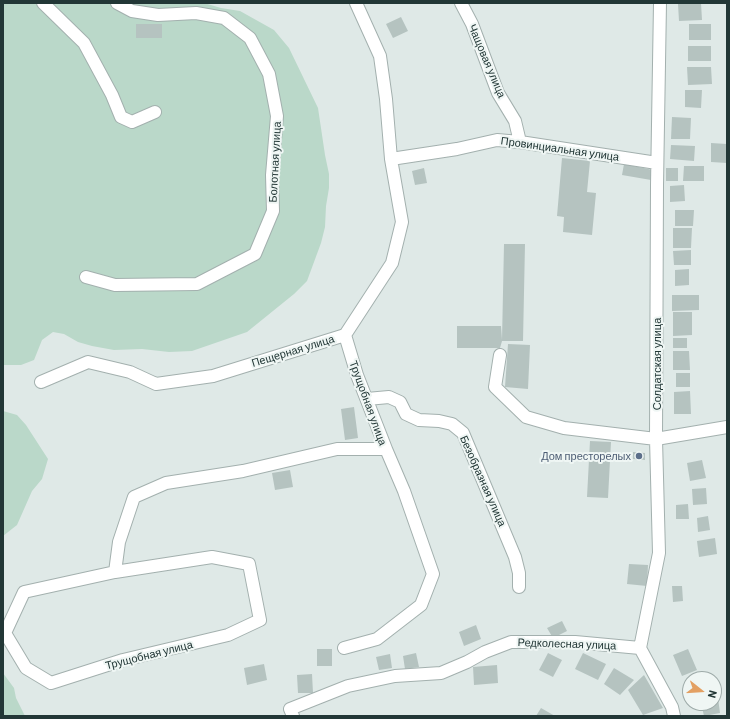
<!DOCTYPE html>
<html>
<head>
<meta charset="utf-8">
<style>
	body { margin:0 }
	#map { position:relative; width:730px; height:719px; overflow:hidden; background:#dfe9e7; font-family:Barlow,sans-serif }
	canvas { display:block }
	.frame { position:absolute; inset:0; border:4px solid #223736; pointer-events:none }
	.north { position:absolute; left:682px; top:671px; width:40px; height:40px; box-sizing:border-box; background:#eff6f4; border:1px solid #9daaa8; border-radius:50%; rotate:107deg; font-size:11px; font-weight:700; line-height:16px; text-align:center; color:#223736 }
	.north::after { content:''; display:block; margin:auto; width:14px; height:18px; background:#e3a063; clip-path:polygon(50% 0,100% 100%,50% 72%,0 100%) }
</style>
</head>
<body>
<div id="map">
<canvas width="730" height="719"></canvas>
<div class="frame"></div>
<div class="north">N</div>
</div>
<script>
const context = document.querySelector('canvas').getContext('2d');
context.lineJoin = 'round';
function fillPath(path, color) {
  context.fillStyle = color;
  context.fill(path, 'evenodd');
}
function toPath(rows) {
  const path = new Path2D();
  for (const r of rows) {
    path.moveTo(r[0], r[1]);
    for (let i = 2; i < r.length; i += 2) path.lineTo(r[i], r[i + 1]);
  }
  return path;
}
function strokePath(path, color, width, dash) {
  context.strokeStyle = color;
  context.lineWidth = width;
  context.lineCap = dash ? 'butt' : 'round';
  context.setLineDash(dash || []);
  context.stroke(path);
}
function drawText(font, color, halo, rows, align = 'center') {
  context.font = font + ' Barlow,sans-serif';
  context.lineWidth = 4;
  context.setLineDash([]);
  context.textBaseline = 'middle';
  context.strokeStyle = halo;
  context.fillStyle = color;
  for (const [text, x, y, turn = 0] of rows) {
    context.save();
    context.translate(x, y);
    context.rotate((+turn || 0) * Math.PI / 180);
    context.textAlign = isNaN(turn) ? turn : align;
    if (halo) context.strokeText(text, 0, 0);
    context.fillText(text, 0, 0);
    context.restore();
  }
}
fillPath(toPath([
	[3,3,204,3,221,8,240,11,274,30,289,48,318,108,325,155,329,174,329,188,326,206,325,227,321,243,307,281,294,294,247,332,192,351,169,352,142,349,114,350,92,346,78,342,64,334,53,332,42,340,34,360,21,365,3,365],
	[3,411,17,415,26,425,48,459,42,479,32,491,17,525,3,536],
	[3,673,14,688,16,698,25,716,3,716]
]), '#bad8c9');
fillPath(toPath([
	[701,3,702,20,679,21,678,4],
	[401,17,408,31,393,38,386,24],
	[136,24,162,24,162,38,136,38],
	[689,24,711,24,711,40,689,40],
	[688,46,711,46,711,61,688,61],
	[687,67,711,67,712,84,688,85],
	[685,90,702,90,701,108,685,107],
	[672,117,691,118,690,139,671,139],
	[711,143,727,144,727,163,711,162],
	[671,145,695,146,694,161,670,159],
	[562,158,590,161,587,192,596,193,592,235,563,232,564,217,557,216],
	[624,164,653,170,651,180,622,175],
	[684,166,704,166,704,181,683,181],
	[424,168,427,183,415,185,412,171],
	[666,168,678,168,678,181,666,181],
	[684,185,685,201,670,202,670,186],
	[675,210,694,210,693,226,675,226],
	[673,228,692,228,691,248,673,248],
	[504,244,525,244,523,341,502,341,500,348,457,348,457,326,501,326,502,340],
	[691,250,691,265,674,265,673,251],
	[689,269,689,285,675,286,675,270],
	[672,295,699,295,699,310,672,311],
	[673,312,692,312,692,335,673,336],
	[673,338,687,338,687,348,673,348],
	[508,344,530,345,528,389,505,387],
	[673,351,689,351,690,370,673,370],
	[676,373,690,373,690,387,676,387],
	[690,391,691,414,674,414,674,392],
	[354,407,358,438,345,440,341,409],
	[590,441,611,442,608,498,587,497],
	[633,452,645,453,645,460,633,459],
	[702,460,706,478,690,481,687,463],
	[290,470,293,487,275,490,272,473],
	[706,488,707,504,693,505,692,489],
	[688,504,689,519,676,519,676,505],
	[708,516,710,530,698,532,697,518],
	[715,538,717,554,699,557,697,541],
	[629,564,648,565,647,586,627,584],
	[672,586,682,586,683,601,673,602],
	[562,621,567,631,553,638,547,628],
	[476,625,481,639,464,646,459,632],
	[317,649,332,649,332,666,317,666],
	[688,649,697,670,682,676,673,655],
	[416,653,419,667,405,669,403,656],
	[548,653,562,660,553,677,539,670],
	[583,653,606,664,598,680,575,669],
	[390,654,392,668,379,670,376,657],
	[264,664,267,680,247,685,244,668],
	[497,665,498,683,474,685,473,667],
	[614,668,634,680,620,695,604,684],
	[312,674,313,693,298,693,297,675],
	[644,675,663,708,643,715,628,690],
	[718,698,720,713,704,716,701,703,714,703,714,699],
	[541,708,555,716,536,716]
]), '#b5c3c0');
const minor = toPath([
	[43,3,84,43,112,95,121,117,132,122,155,112],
	[461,3,472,24,498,93,515,121,520,142],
	[660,3,657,185,656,439,659,553,640,648,672,707,674,716],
	[391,159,457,149,497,140,520,142,657,163],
	[86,277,115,285,197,284,255,254,273,211,272,175,277,116,269,74,250,38,224,18,196,13,158,15,132,11,117,3],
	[500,355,495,387,526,417,564,428,656,439,727,427],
	[41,382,88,362,130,372,156,384,213,376,345,335,392,263,402,222,391,159,386,99,380,56,356,3],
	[367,399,389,397,400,402,406,414,419,420,439,421,452,424,463,433,515,557,519,573,519,587],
	[115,572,212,557,249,564,260,620,228,635,123,660,51,683,26,668,5,633,24,592,115,572,119,542,134,497,166,483,243,471,337,449,386,449,357,375,345,335],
	[344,648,377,639,421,605,433,574,404,491,386,449],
	[293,716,290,709,348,686,395,676,441,673,467,662,485,652,511,642,575,642,640,648]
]);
strokePath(minor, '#a3b0ae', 14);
strokePath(minor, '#fff', 12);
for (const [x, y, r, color] of [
	[639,456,4,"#5c6f8a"]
]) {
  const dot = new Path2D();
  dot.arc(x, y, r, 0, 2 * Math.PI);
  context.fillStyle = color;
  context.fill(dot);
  strokePath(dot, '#eff6f4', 1.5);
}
drawText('11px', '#223736', '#eff6f4', [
	["Чащовая улица",487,61,67],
	["Провинциальная улица",560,149,8],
	["Болотная улица",275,162,-87],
	["Пещерная улица",293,351,-17],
	["Солдатская улица",657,364,-90],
	["Трущобная улица",368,403,70],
	["Безобразная улица",483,481,66],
	["Редколесная улица",567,644,2],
	["Трущобная улица",149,655,-14]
]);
drawText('11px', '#4e5e75', '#eff6f4', [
	["Дом престорелых",631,456]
], 'right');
</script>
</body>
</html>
